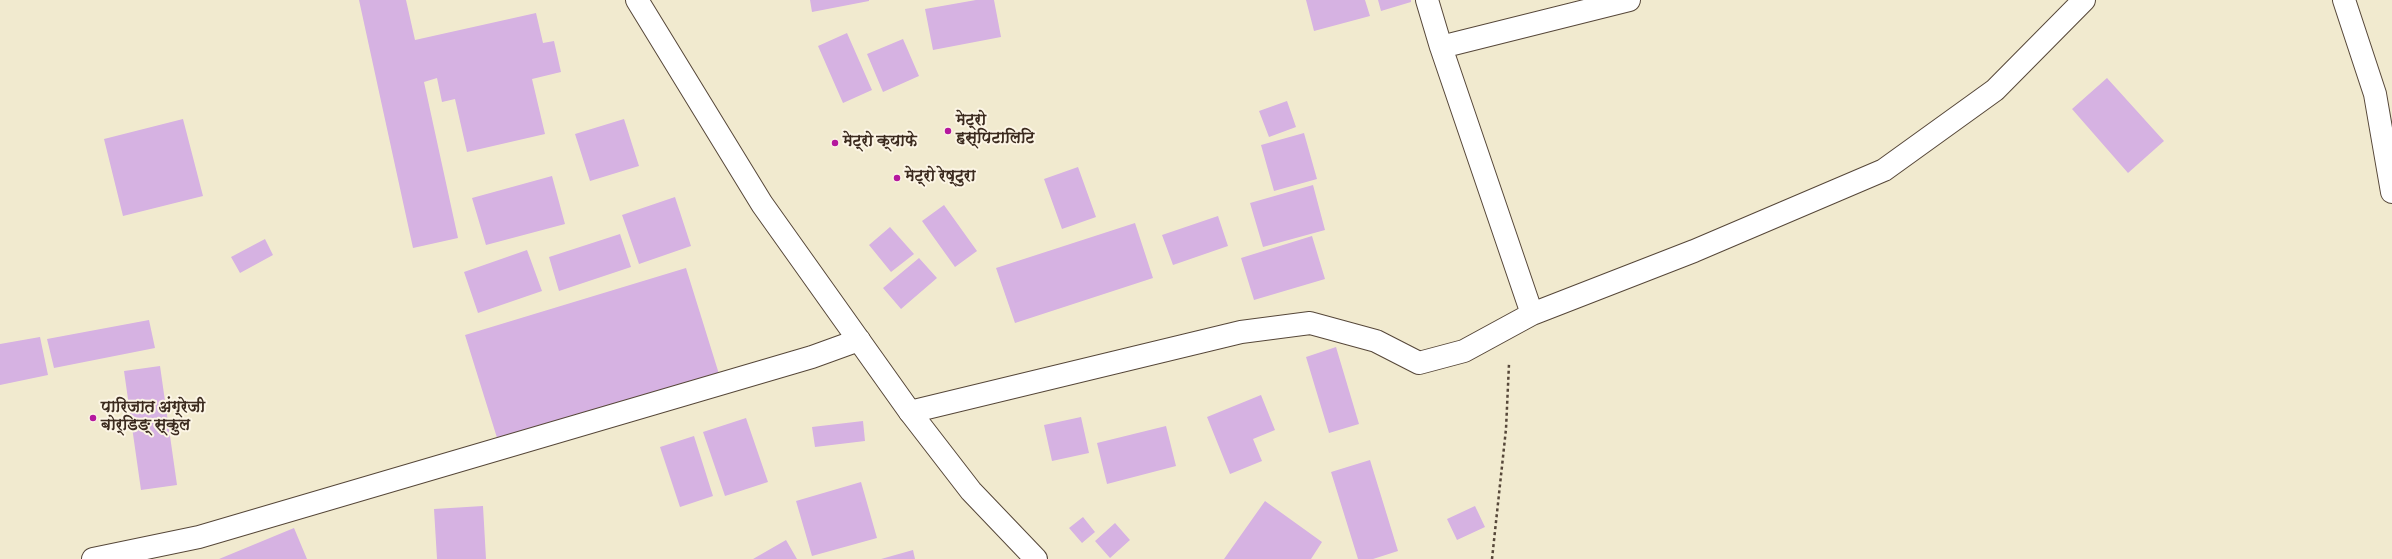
<!DOCTYPE html>
<html>
<head>
<meta charset="utf-8">
<style>
	body { margin:0 }
	canvas { display:block; background:#f1eacf }
</style>
</head>
<body>
<canvas width="2392" height="559"></canvas>
<script>
const context = document.querySelector('canvas').getContext('2d');
context.lineJoin = 'round';
function fillPath(path, color) {
  context.fillStyle = color;
  context.fill(path, 'evenodd');
}
function toPath(rows) {
  const path = new Path2D();
  for (const r of rows) {
    path.moveTo(r[0], r[1]);
    for (let i = 2; i < r.length; i += 2) path.lineTo(r[i], r[i + 1]);
  }
  return path;
}
function strokePath(path, color, width, dash) {
  context.strokeStyle = color;
  context.lineWidth = width;
  context.lineCap = dash ? 'butt' : 'round';
  context.setLineDash(dash || []);
  context.stroke(path);
}
function drawText(font, color, halo, rows, align = 'center') {
  context.font = font + ' Dekko,"Playpen Sans Deva",sans-serif';
  context.lineWidth = 4;
  context.setLineDash([]);
  context.textBaseline = 'middle';
  context.strokeStyle = halo;
  context.fillStyle = color;
  for (const [text, x, y, turn = 0] of rows) {
    context.save();
    context.translate(x, y);
    context.rotate((+turn || 0) * Math.PI / 180);
    context.textAlign = isNaN(turn) ? turn : align;
    if (halo) context.strokeText(text, 0, 0);
    context.fillText(text, 0, 0);
    context.restore();
  }
}
fillPath(toPath([
	[359,0,406,0,415,40,536,13,543,43,554,41,561,72,532,79,545,134,467,152,455,99,442,102,437,78,424,82,458,238,413,248],
	[810,0,869,0,869,1,812,12],
	[976,0,994,0,1001,37,933,50,925,9],
	[1306,0,1365,0,1370,16,1314,31],
	[1378,0,1411,0,1411,2,1381,11],
	[847,33,872,90,843,103,818,46],
	[903,39,919,76,883,92,867,54],
	[2107,78,2164,141,2128,173,2072,109],
	[1287,101,1296,127,1269,137,1259,111],
	[183,119,203,196,123,216,104,139],
	[624,119,639,166,590,181,575,134],
	[1304,133,1317,179,1274,191,1261,145],
	[1078,167,1096,217,1062,229,1044,179],
	[552,176,565,224,486,245,472,198],
	[1313,185,1325,230,1263,247,1250,203],
	[675,197,691,246,639,264,622,215],
	[944,205,977,251,955,267,922,221],
	[1218,216,1228,246,1173,265,1162,235],
	[1135,223,1153,278,1015,323,996,268],
	[890,227,914,254,891,272,869,245],
	[620,234,631,267,559,291,549,257],
	[1312,236,1325,279,1254,300,1241,258],
	[265,239,273,255,240,273,231,257],
	[527,250,542,291,478,313,464,272],
	[919,258,937,278,901,309,883,288],
	[686,268,719,374,498,441,465,335],
	[149,320,155,348,54,368,47,339],
	[40,337,48,375,0,385,0,344],
	[1336,347,1359,424,1329,433,1306,357],
	[160,366,177,485,141,490,124,371],
	[1261,395,1275,430,1253,439,1262,461,1230,474,1207,417],
	[1081,417,1089,453,1052,461,1044,425],
	[746,418,768,482,725,496,703,432],
	[863,421,865,441,815,447,812,427],
	[1166,426,1176,466,1107,484,1097,443],
	[694,436,713,496,680,507,660,447],
	[1370,460,1398,551,1373,559,1358,559,1331,472],
	[861,482,877,538,812,556,796,501],
	[1265,501,1322,542,1311,559,1224,559],
	[483,506,486,559,437,559,434,509],
	[1475,506,1485,527,1457,540,1447,519],
	[1083,517,1095,532,1082,543,1069,528],
	[1115,523,1130,540,1110,558,1095,541],
	[294,528,307,559,219,559],
	[786,540,797,559,753,559],
	[913,550,915,559,881,559]
]), '#d6b2e2');
const minor = toPath([
	[1427,0,1441,47,1532,314],
	[2344,0,2375,94,2392,192],
	[1441,47,1629,0],
	[910,412,1241,332,1310,323,1376,341,1419,363,1464,351,1532,314,1694,251,1884,170,1995,90,2084,0],
	[93,559,199,537,812,357,859,340]
]);
const major = toPath([
	[637,0,762,204,910,412,971,491,1036,559]
]);
strokePath(minor, '#564739', 24);
strokePath(major, '#564739', 24);
strokePath(toPath([
	[1492,559,1506,429,1509,364]
]), '#564739', 2.5, [3, 3]);
strokePath(minor, '#fff', 22);
strokePath(major, '#fff', 22);
for (const [x, y, r, color] of [
	[948,131,4,"#b5179e"],
	[835,143,4,"#b5179e"],
	[897,178,4,"#b5179e"],
	[93,418,4,"#b5179e"]
]) {
  const dot = new Path2D();
  dot.arc(x, y, r, 0, 2 * Math.PI);
  context.fillStyle = color;
  context.fill(dot);
  strokePath(dot, '#fcf5e5', 1.5);
}
drawText('bold 16px', '#3b2a1e', '#fcf5e5', [
	["मेट्रो",956,122],
	["हस्पिटालिटि",956,140],
	["मेट्रो क्याफे",843,143],
	["मेट्रो रेष्टुरा",905,178],
	["पारिजात अंग्रेजी",101,409],
	["बोर्डिङ् स्कुल",101,427]
], 'left');
</script>
</body>
</html>
